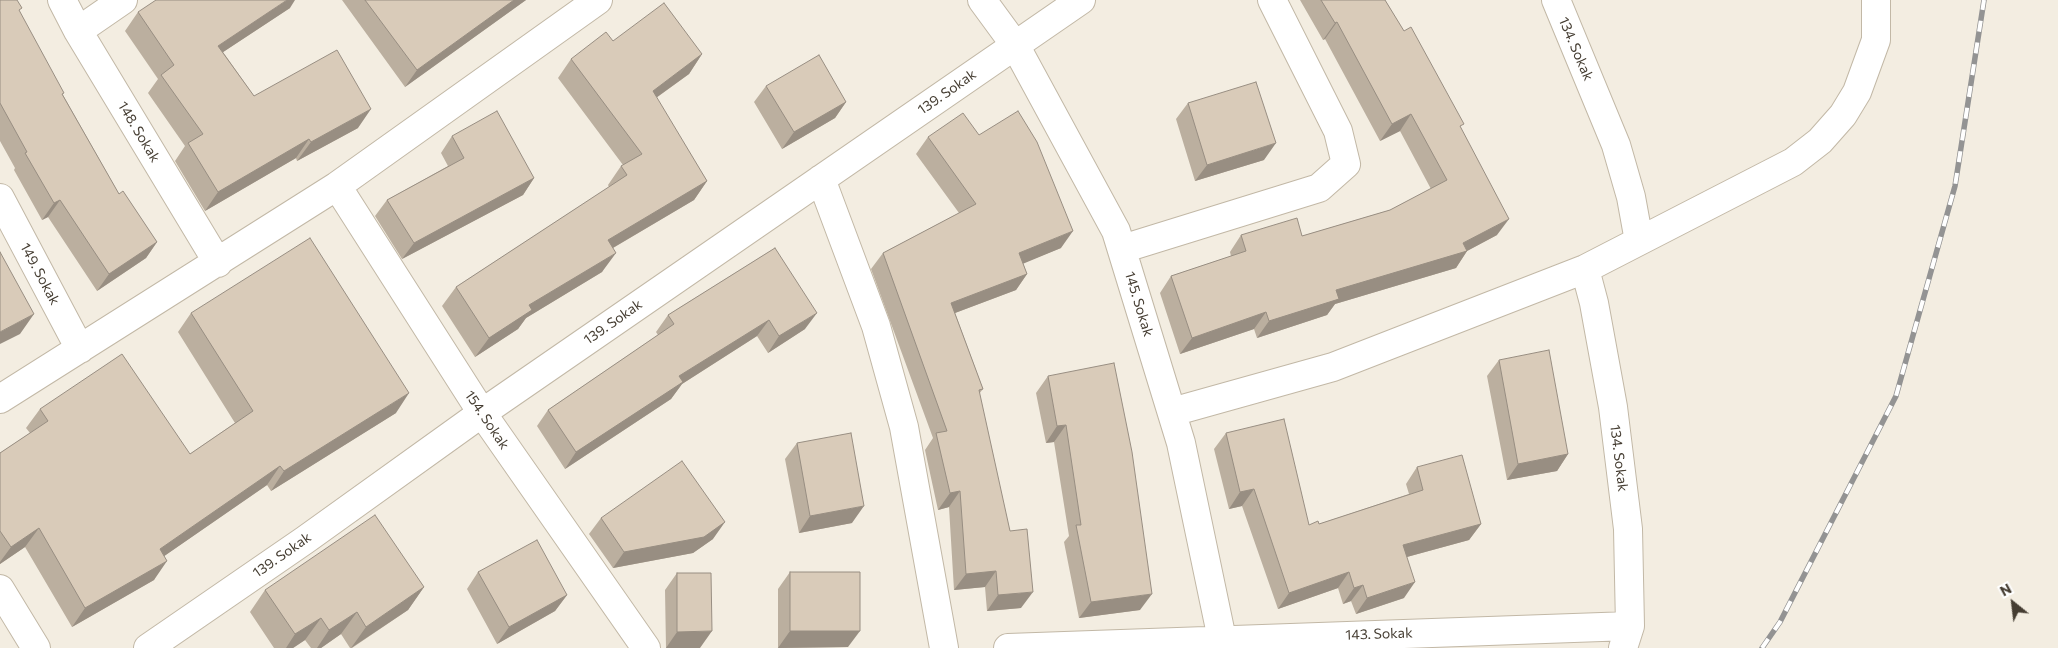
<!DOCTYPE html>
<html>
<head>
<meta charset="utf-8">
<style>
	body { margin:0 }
	#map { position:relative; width:2058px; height:648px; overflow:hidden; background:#f3ede1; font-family:Commissioner,sans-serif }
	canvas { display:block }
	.north { position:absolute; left:1988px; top:578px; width:50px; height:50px; -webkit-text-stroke:4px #fff; paint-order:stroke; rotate:331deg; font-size:14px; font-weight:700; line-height:20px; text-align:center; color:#453d32 }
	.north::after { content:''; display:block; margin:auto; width:18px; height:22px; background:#453d32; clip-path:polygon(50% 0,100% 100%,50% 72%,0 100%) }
</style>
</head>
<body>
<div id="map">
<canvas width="2058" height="648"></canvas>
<div class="north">N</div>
</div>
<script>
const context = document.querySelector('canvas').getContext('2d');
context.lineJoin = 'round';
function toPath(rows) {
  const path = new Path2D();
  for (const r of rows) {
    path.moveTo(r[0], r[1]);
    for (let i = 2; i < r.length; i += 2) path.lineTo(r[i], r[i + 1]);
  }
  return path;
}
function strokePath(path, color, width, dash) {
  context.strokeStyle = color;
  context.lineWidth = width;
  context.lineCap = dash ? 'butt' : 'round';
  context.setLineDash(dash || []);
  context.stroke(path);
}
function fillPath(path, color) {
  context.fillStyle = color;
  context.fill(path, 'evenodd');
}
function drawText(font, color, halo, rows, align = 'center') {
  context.font = font + ' Commissioner,sans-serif';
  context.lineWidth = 5;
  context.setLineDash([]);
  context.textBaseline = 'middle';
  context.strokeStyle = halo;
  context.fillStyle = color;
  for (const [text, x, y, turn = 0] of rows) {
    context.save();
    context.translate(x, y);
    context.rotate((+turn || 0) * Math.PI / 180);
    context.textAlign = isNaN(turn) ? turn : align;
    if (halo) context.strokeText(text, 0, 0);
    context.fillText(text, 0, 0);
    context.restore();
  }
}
const minor = toPath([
	[62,0,78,31,218,263],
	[982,0,1015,45,1116,231,1181,443,1222,639],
	[1556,0,1616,145,1631,197,1639,241],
	[78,31,123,0],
	[821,179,876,326,904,427,944,648],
	[337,186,482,413,646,648],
	[0,198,80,349],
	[1122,249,1319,188,1346,164,1338,131,1272,0],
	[1585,269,1594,303,1613,407,1628,529,1630,626,1623,648],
	[0,399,337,186,598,0],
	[1172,412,1333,367,1585,269,1793,162,1820,141,1843,115,1857,92,1876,40,1876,0],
	[0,589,36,648],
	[148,648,305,540,482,413,1081,0],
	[1008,648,1630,626]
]);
strokePath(minor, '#c2b8a6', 30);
strokePath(minor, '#fff', 28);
const rail = toPath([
	[1762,648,1780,622,1896,396,1955,186,1984,0]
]);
strokePath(rail, '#939393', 5.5);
strokePath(rail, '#fff', 4, [11]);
fillPath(toPath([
	[0,0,19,12,63,95,119,194,157,242,146,258,97,291,48,217,42,220,14,170,15,168,0,141],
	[342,0,526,0,405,87],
	[1300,0,1385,0,1461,128,1497,235,1467,251,1456,268,1335,304,1327,315,1257,338,1254,329,1180,354,1160,293,1171,276,1231,256,1230,252,1241,235,1302,236,1390,210,1431,189,1400,131,1380,141,1325,39,1323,40],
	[290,8,223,52,254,96,358,128,297,161,296,158,205,211,175,161,185,146,148,93,158,79,125,31,138,12],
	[613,41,702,54,689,74,656,98,707,181,694,200,613,248,602,272,526,318,518,329,475,357,442,306,456,287,609,187,608,185,621,166,623,165,558,78,571,59],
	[766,86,846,102,835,118,782,149,754,102],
	[1188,103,1264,160,1195,181,1176,119],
	[452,136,534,178,523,195,402,259,375,216,387,200,448,166,441,153],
	[928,137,1061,248,1023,263,1027,274,1016,290,955,313,983,389,979,394,1021,608,987,611,985,587,954,590,949,507,938,510,925,450,933,438,871,269,883,253,959,213,916,154],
	[775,248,805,329,768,353,757,336,682,384,671,399,565,469,537,426,548,410,658,335,656,332,668,315],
	[191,313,396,413,271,491,267,485,164,556,154,580,72,627,25,547,0,564,0,453,30,433,26,428,40,409,190,454,235,423,178,332],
	[1499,360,1568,454,1557,471,1507,480,1487,376],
	[1048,376,1140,610,1079,618,1064,542,1069,536,1054,442,1046,443,1036,393],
	[1226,433,1309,525,1319,524,1409,494,1406,484,1417,467,1481,524,1469,540,1407,557,1404,598,1356,614,1351,601,1343,604,1338,588,1278,609,1242,506,1229,509,1214,449],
	[797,443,852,523,799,533,785,459],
	[601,518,713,539,693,553,613,568,589,534],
	[478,572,567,595,555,611,497,644,467,589],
	[790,572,848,647,778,648,778,589],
	[677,573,700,648,666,648,665,590],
	[424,587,408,610,352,648,350,648,341,634,321,648,311,648,305,640,293,648,274,648,250,612,265,590]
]), '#bbaf9f');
fillPath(toPath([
	[287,0,295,0,290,8,205,64,218,46],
	[514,0,526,0,405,87,417,70],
	[1337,22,1325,39,1323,40,1335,23],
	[702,54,689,74,639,110,653,91],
	[846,102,835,118,782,149,794,132],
	[371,109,358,128,297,161,311,142],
	[1411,114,1400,131,1380,141,1392,124],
	[309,139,296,158,205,211,218,192],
	[1276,143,1264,160,1195,181,1207,165],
	[534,178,523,195,402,259,414,243],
	[707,181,694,200,594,259,608,240],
	[60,200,48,217,42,220,54,203],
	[1509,219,1497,235,1467,251,1456,268,1335,304,1327,315,1257,338,1269,321,1336,290,1463,243],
	[1073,231,1061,248,1008,270,1019,253],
	[157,242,146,258,97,291,109,274],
	[616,253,602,272,526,318,518,329,475,357,489,338,529,305],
	[1027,274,1016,290,939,319,951,303],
	[1266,312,1254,329,1180,354,1192,338],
	[817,313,805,329,768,353,779,336],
	[34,314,20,334,0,344,0,332],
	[769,320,757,336,682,384,671,399,565,469,576,452,679,376],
	[409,393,396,413,271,491,284,471],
	[1066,425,1054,442,1046,443,1057,426],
	[1568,454,1557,471,1507,480,1518,464],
	[280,466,267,485,147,568,160,549],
	[1254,489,1242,506,1229,509,1240,492],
	[960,491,949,507,938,510,950,493],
	[864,506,852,523,799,533,810,516],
	[725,522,713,539,693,553,613,568,624,552],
	[1481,524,1469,540,1392,561,1403,545],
	[39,528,25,547,0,564,0,562,11,547],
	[167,561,154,580,72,627,85,608],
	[996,571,985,587,954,590,966,574],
	[1349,572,1338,588,1278,609,1289,593],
	[1415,582,1404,598,1356,614,1367,598],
	[1363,585,1351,601,1343,604,1354,588],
	[424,587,408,610,351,648,366,627],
	[1033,592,1021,608,987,611,998,595],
	[1152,594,1140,610,1079,618,1091,602],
	[567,595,555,611,497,644,509,627],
	[357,612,341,634,321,648,317,648,329,630],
	[321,618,305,640,293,648,286,648,295,634],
	[712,631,700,648,666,648,677,632],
	[790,631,860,631,848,647,778,648]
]), '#988e82');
const building = toPath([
	[0,0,17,0,22,8,19,10,64,93,62,94,119,194,123,191,157,242,109,274,60,200,54,203,25,153,27,152,0,103,0,0],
	[156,0,287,0,218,46,254,96,337,50,371,109,311,142,309,139,218,192,188,143,203,134,161,75,174,65,138,12,156,0],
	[365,0,514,0,417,70,365,0],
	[1321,0,1385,0,1404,31,1411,27,1464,124,1460,126,1509,219,1463,243,1467,251,1336,290,1339,299,1269,321,1266,312,1192,338,1171,276,1246,251,1241,235,1297,218,1302,236,1390,210,1447,180,1411,114,1392,124,1337,22,1335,23,1321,0],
	[664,3,702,54,653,91,707,181,608,240,616,253,529,305,532,310,489,338,456,287,627,175,621,166,642,154,571,59,606,32,613,41,664,3],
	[819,55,846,102,794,132,766,86,819,55],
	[1256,82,1276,143,1207,165,1188,103,1256,82],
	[497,111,534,178,414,243,387,200,464,158,452,136,497,111],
	[1018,111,1037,142,1073,231,1019,253,1027,274,951,303,983,389,979,390,1010,531,1027,529,1033,592,998,595,996,571,966,574,960,491,950,493,936,433,947,431,883,253,976,204,928,137,963,113,979,135,1018,111],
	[310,238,409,393,284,471,280,466,160,549,167,561,85,608,39,528,11,547,0,531,0,453,48,421,40,409,122,354,190,454,253,411,191,313,310,238],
	[775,248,817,313,779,336,769,320,679,376,683,382,576,452,548,410,674,324,668,315,775,248],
	[0,252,34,314,0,332,0,252],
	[1549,350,1568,454,1518,464,1499,360,1549,350],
	[1114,363,1132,452,1152,594,1091,602,1076,525,1081,525,1066,425,1057,426,1048,376,1114,363],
	[1284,419,1309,525,1318,521,1319,524,1423,490,1417,467,1462,455,1481,524,1403,545,1415,582,1367,598,1363,585,1354,588,1349,572,1289,593,1254,489,1240,492,1226,433,1284,419],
	[851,433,864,506,810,516,797,443,851,433],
	[682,461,725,522,704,537,624,552,601,518,682,461],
	[375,515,424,587,366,627,357,612,329,630,321,618,295,634,265,590,375,515],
	[537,540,567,595,509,627,478,572,537,540],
	[790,572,860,572,860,631,790,631,790,572],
	[677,573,711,573,712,631,677,632,677,573]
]);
fillPath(building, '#d9cbb9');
strokePath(building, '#988e82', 1);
drawText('14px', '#453d32', '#fff', [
	["134. Sokak",1576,49,67],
	["139. Sokak",947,92,-35],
	["148. Sokak",139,132,59],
	["149. Sokak",40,274,62],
	["145. Sokak",1139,304,73],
	["139. Sokak",613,322,-35],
	["154. Sokak",487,420,56],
	["134. Sokak",1619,458,83],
	["139. Sokak",282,555,-35],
	["143. Sokak",1379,634,-2]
]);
</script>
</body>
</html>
